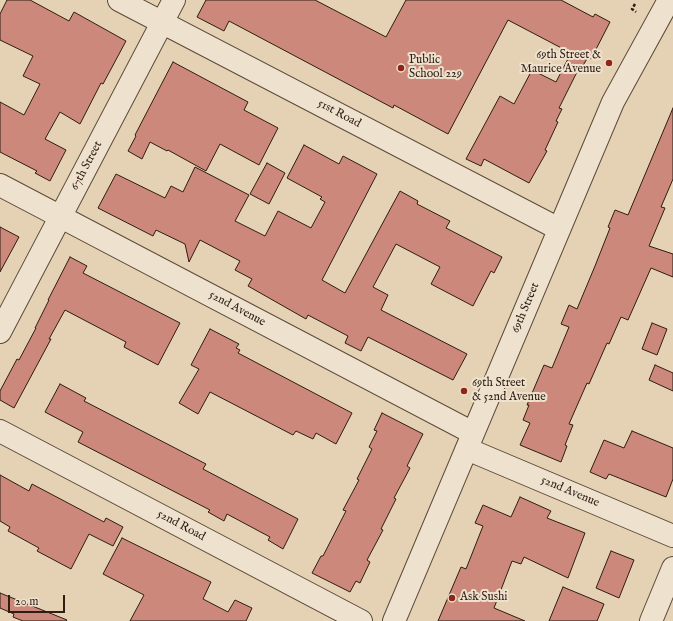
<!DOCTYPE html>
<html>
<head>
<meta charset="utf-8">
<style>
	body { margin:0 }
	#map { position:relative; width:673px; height:621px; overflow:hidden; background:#e5d2b4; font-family:"IM FELL English",serif }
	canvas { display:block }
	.scale { position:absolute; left:8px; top:595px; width:57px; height:18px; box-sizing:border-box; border:2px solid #2f1c12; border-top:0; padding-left:5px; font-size:12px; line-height:14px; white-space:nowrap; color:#2f1c12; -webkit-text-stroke:3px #eee2ce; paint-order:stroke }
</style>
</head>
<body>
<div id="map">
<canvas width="673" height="621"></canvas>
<div class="scale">20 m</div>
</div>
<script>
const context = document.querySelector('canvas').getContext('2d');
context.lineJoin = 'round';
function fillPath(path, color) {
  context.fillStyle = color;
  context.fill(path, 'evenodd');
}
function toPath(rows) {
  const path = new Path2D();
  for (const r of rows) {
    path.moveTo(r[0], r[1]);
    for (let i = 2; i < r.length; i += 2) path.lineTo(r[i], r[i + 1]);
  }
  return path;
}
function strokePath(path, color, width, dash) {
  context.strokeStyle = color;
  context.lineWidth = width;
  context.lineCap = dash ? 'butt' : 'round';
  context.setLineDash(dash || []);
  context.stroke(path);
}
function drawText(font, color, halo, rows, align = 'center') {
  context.font = font + ' "IM FELL English",serif';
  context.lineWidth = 4;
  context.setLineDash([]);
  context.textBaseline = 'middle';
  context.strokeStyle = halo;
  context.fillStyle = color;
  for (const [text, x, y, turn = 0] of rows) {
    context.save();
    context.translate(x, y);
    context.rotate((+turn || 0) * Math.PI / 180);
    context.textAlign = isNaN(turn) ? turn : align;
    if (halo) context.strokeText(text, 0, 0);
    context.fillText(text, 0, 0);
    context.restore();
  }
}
const building = toPath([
	[7,0,30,0,69,21,74,12,126,41,103,84,101,83,80,124,60,112,45,139,66,150,50,181,35,173,37,171,0,152,0,102,24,115,40,84,23,76,33,56,0,40,0,14,7,0],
	[206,0,315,0,386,37,406,0,561,0,593,17,595,14,610,22,591,59,588,57,581,69,579,68,559,108,562,109,556,121,558,122,545,150,547,151,529,183,484,159,481,166,466,159,500,96,514,104,532,70,556,82,571,53,508,20,448,134,394,105,393,108,229,21,224,31,197,17,206,0],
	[173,62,248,102,244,110,278,128,259,165,220,144,206,171,168,150,167,151,150,142,142,159,128,151,136,136,135,135,173,62],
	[673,108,673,179,661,207,665,208,649,246,673,254,673,277,651,268,628,320,621,317,609,344,607,343,589,384,587,383,569,424,573,425,565,445,567,446,561,462,520,445,530,423,523,420,529,405,527,405,544,365,552,368,569,327,561,324,569,305,577,309,595,266,610,228,608,227,615,210,628,215,673,108],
	[304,145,339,164,343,156,377,174,322,280,345,293,400,191,418,201,417,204,450,221,446,228,502,257,494,273,491,271,473,306,431,284,440,267,396,244,373,287,388,295,381,310,467,354,453,380,368,337,361,351,345,343,348,336,308,315,306,319,248,286,252,279,235,270,240,261,200,240,189,262,185,244,156,230,153,236,98,208,116,174,165,198,171,186,183,192,195,167,249,195,235,221,265,236,278,211,311,228,325,202,320,199,322,197,287,178,304,145],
	[267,163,285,173,269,204,250,194,267,163],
	[0,227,19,237,0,272,0,227],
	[70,257,87,266,83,273,180,323,158,365,124,347,126,342,65,310,49,339,51,339,14,408,0,400,0,391,17,359,19,360,36,328,35,328,49,300,48,300,70,257],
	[652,323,667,329,657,355,642,349,652,323],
	[210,329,239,344,236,348,240,350,238,353,352,413,336,444,316,433,313,439,296,431,293,435,210,392,198,414,179,403,199,369,191,365,210,329],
	[655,365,673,373,673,391,649,380,655,365],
	[60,384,86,398,84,401,206,464,203,469,298,519,283,549,268,540,270,537,227,514,224,521,208,512,210,510,78,442,83,432,45,412,60,384],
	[382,413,423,434,407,466,410,468,394,498,396,499,381,529,383,530,367,560,370,562,360,583,356,581,350,592,312,573,321,556,323,556,346,511,343,510,359,480,357,479,372,449,369,447,377,431,374,430,382,413],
	[632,431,673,448,673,479,666,497,609,474,606,479,590,472,604,440,624,448,632,431],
	[0,475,29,491,32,484,104,522,106,518,123,527,113,546,89,534,71,569,37,551,39,548,8,531,10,527,0,521,0,475],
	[520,497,551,511,547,518,585,533,568,578,524,557,521,564,512,561,494,608,525,621,438,621,461,567,466,569,483,526,475,523,483,505,511,517,520,497],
	[122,538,211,582,203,599,228,612,235,600,252,608,246,621,130,621,144,595,103,574,122,538],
	[611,551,634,560,619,598,596,588,611,551],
	[563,587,604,604,597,621,549,621,563,587],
	[0,593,67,620,66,621,23,621,13,617,14,614,0,608,0,593]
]);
fillPath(building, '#cc887a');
strokePath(building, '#2f1c12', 1);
const minor = toPath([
	[119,0,559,229],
	[0,185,473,433],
	[0,332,174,0],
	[0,431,361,621],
	[467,449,673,536],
	[651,621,673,568]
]);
const tertiary = toPath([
	[394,621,613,102,669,0]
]);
strokePath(minor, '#5c4a3a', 24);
strokePath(tertiary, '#5c4a3a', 24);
strokePath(toPath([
	[635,4,632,9,636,12]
]), '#2f1c12', 2.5, [3, 2]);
strokePath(minor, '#eee2ce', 22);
strokePath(tertiary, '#eee2ce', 22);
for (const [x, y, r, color] of [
	[609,63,4,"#8f2418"],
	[401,68,4,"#8f2418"],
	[464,391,4,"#8f2418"],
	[452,598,4,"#8f2418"]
]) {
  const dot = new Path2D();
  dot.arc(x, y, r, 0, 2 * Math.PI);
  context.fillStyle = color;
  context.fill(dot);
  strokePath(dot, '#eee2ce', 1.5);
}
drawText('12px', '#2f1c12', '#eee2ce', [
	["69th Street &",601,56,"right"],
	["Maurice Avenue",601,70,"right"],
	["Public",409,61],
	["School 229",409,75],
	["69th Street",472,384],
	["& 52nd Avenue",472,398],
	["Ask Sushi",460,598]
], 'left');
drawText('12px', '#2f1c12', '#eee2ce', [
	["51st Road",339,114,28],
	["67th Street",87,166,-62],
	["69th Street",526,308,-67],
	["52nd Avenue",237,309,28],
	["52nd Avenue",570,492,23],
	["52nd Road",181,526,28]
]);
</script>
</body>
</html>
